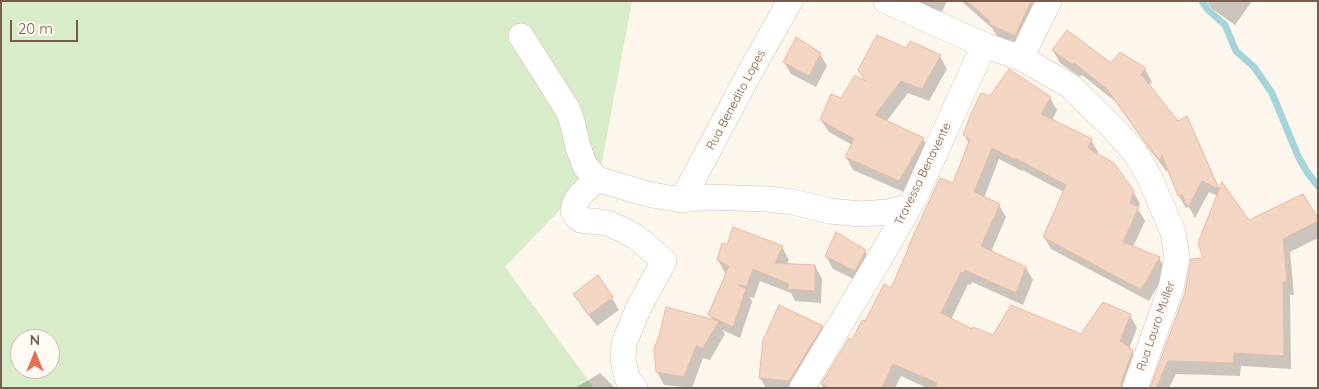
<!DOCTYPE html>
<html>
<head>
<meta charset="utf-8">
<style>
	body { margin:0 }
	#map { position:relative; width:1319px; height:389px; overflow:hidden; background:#fdf6ec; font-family:Quicksand,sans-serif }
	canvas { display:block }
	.frame { position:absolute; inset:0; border:2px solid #7a5c4d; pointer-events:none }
	.north { position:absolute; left:10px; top:329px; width:50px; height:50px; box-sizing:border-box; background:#fffaf3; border:1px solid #cabbb1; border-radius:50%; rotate:0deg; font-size:14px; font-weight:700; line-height:20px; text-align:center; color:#7a5c4d }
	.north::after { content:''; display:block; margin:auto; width:18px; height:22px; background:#e76f51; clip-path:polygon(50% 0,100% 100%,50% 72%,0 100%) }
	.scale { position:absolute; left:10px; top:20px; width:68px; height:22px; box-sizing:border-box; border:2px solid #7a5c4d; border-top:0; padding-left:6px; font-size:15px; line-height:18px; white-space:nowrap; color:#7a5c4d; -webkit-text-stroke:4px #fffaf3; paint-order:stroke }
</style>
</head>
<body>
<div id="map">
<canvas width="1319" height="389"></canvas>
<div class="frame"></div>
<div class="north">N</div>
<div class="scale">20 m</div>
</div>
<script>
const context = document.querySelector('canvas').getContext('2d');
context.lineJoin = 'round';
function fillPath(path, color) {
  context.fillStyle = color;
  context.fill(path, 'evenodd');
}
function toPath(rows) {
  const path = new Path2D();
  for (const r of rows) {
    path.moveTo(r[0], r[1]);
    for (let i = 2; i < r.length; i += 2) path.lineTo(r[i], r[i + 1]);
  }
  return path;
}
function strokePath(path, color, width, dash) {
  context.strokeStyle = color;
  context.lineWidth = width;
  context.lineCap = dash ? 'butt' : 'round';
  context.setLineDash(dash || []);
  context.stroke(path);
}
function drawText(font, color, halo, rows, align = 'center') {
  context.font = font + ' Quicksand,sans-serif';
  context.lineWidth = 4.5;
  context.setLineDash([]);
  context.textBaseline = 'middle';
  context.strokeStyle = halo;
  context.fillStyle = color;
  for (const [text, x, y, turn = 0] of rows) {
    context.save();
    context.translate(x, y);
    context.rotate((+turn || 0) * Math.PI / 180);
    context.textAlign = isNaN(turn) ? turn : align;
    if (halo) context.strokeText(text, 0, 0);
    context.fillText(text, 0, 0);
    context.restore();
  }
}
fillPath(toPath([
	[1,1,632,1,601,167,505,267,594,388,1,388],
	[20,339,50,339,50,369,20,369]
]), '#d8ecc9');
fillPath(toPath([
	[914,1,947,1,940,16],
	[961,1,1044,1,1022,48,997,36,992,28],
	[1207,1,1252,1,1235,25,1211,8],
	[906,50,940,56,947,69,929,101,908,93,886,122,923,139,930,151,906,193,853,170,846,157,852,145,829,132,821,120,841,100,868,84],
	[1053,50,1111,65,1145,69,1152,82,1149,85,1178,122,1186,118,1193,130,1220,190,1249,221,1318,220,1318,238,1290,252,1294,295,1290,295,1291,369,1241,366,1240,376,1176,374,1169,388,1152,388,1205,259,1218,196,1209,192,1195,218,1189,207,1186,208,1179,196,1169,168,1167,172,1150,150,1116,102,1082,75,1080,77,1060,63],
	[820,54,827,66,816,87,791,74,784,62],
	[990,97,1050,98,1057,110,1052,121,1091,140,1098,152,1097,155,1133,191,1140,204,1138,209,1145,221,1133,247,1159,258,1166,271,1149,301,1051,249,1044,237,1064,192,1022,170,1022,171,999,159,984,198,999,205,1006,217,991,252,1026,268,1033,280,1023,305,972,282,971,285,968,284,951,320,972,331,993,336,1082,335,1130,315,1137,328,1129,349,1131,350,1139,363,1121,388,927,388,901,376,895,388,824,388,822,385,849,340,853,342,865,322,892,289,954,185,969,144,964,135],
	[728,246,782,247,789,260,786,265,815,266,822,279,821,303,795,301,791,293,760,281,754,298,750,297,752,302,740,338,722,330,725,334,710,360,703,358,692,388,664,385,657,372,660,337,713,321,710,315,727,274,725,273,718,260],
	[865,251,872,264,862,283,833,269,826,256],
	[575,294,612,298,619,310,597,326,582,307],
	[822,327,829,339,800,388,766,388,760,378],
	[600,373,615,388,577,388,577,387]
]), '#0003');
strokePath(toPath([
	[1202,1,1208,10,1225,25,1236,51,1254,67,1272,93,1298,156,1307,172,1318,186]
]), '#a5d3da', 7);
const building = toPath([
	[967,1,1031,1,1015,36,989,24,990,21,967,1],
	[1067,30,1111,63,1120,52,1146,68,1141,74,1178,121,1187,116,1219,189,1202,181,1188,207,1182,195,1178,196,1162,155,1160,161,1141,137,1107,89,1074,63,1073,65,1052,50,1067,30],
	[877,35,906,48,910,41,941,55,922,89,901,81,875,115,924,138,899,181,845,157,854,139,820,120,831,94,841,98,855,75,865,81,858,70,877,35],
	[796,37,821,53,809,76,783,62,796,37],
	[1009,69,1051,97,1041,114,1092,139,1088,148,1114,163,1134,191,1130,203,1139,207,1123,242,1160,257,1141,290,1043,237,1066,185,1015,158,1014,159,992,148,974,192,1000,204,981,246,1026,267,1016,293,965,270,964,273,961,272,941,313,972,329,973,327,993,335,1011,305,1081,334,1103,302,1131,314,1120,341,1133,350,1121,383,1121,388,935,388,937,383,893,364,882,388,830,388,821,384,849,338,852,340,862,320,865,321,884,284,891,288,909,247,908,247,940,178,953,183,970,139,963,135,970,116,981,93,990,96,1009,69],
	[1222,182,1249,220,1303,194,1318,218,1318,221,1283,239,1287,282,1283,282,1284,356,1234,353,1233,363,1168,361,1156,388,1150,388,1185,293,1191,259,1203,258,1198,243,1222,182],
	[733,227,783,246,775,263,815,265,815,291,787,289,789,284,753,269,747,286,738,285,746,289,733,327,708,315,729,266,717,260,722,243,727,245,733,227],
	[836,232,866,250,855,271,825,256,836,232],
	[598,275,613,297,589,315,573,294,598,275],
	[779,305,823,326,789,381,759,378,763,340,779,305],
	[666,307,719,321,703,348,696,346,684,377,656,372,654,348,659,337,666,307]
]);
fillPath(building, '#f3d5c3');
strokePath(building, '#e6bba3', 1);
const street = toPath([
	[886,1,984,45],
	[521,36,568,110,572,121,578,147,585,166,597,179,627,188,652,195,682,200,706,197,767,199,793,202,829,211,861,214,888,212,910,206],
	[1021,58,1070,86,1113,128,1134,151,1149,176,1173,232,1177,257,1171,288,1135,388],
	[597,179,581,194,575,203,573,211,577,217,581,220,608,223,625,231,636,237,664,261,639,307,624,343,623,360,627,378,635,388],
	[682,200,749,74,790,1],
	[802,388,880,258,915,197,984,45,1021,58,1049,1]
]);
strokePath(street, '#d1beb0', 26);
strokePath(street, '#fff', 25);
drawText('12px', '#7a5c4d', '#fffaf3', [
	["Rua Benedito Lopes",736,100,-62],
	["Travessa Benavente",923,174,-64],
	["Rua Lauro Muller",1156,326,-71]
]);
</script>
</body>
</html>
